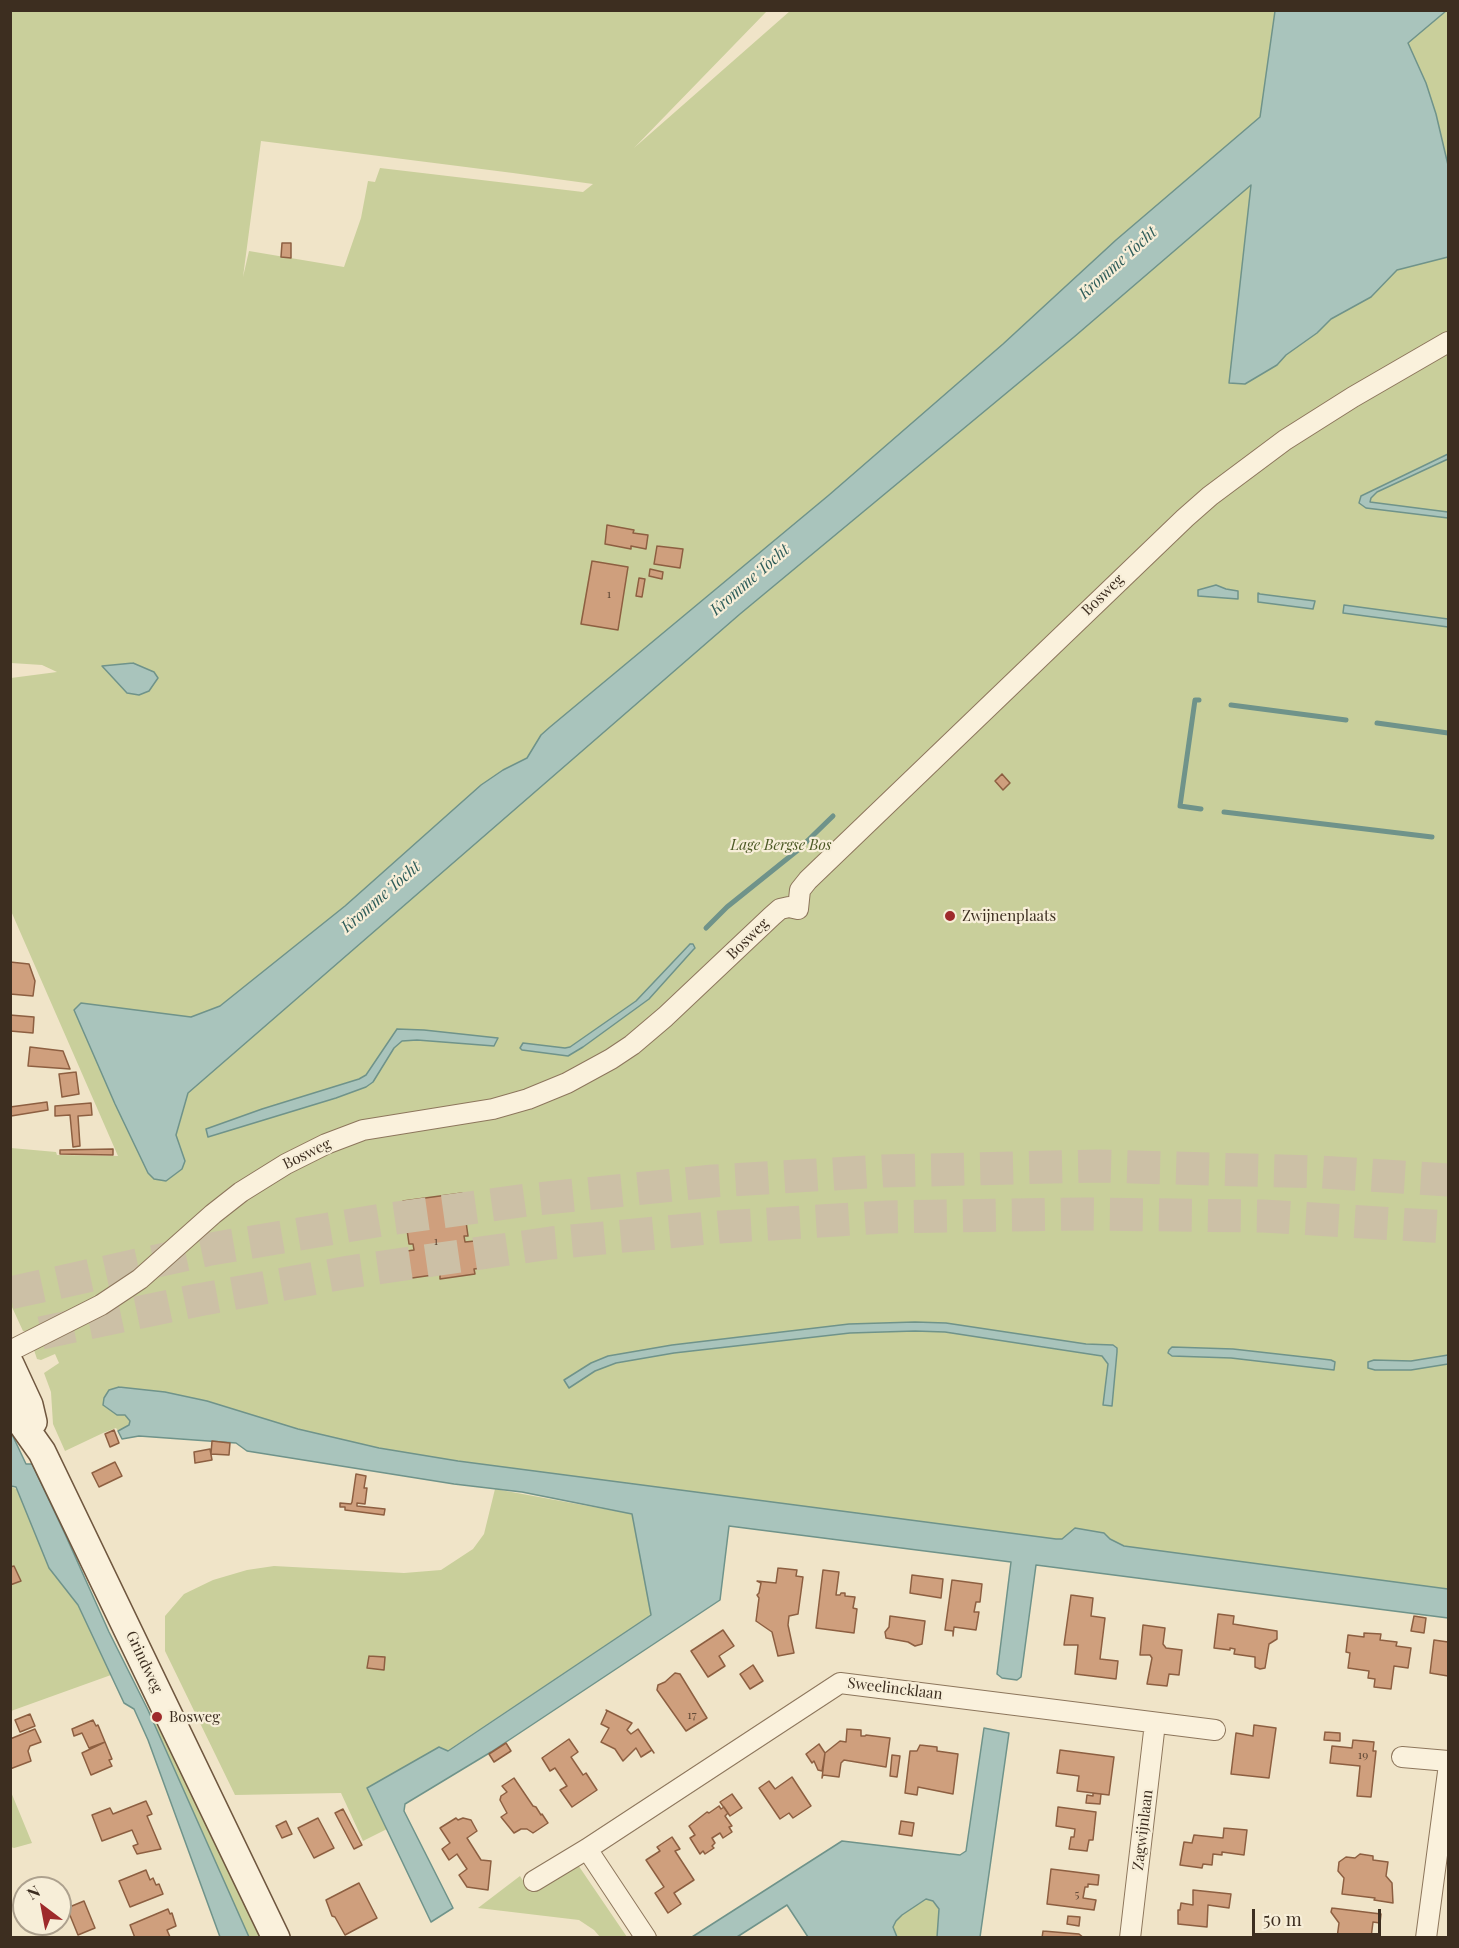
<!DOCTYPE html>
<html>
<head>
<meta charset="utf-8">
<style>
	body { margin:0 }
	#map { position:relative; width:1459px; height:1948px; overflow:hidden; background:#f0e4c8; font-family:"Playfair Display",serif }
	canvas { display:block }
	.frame { position:absolute; inset:0; border:12px solid #3d2e20; pointer-events:none }
	.north { position:absolute; left:12px; top:1876px; width:60px; height:60px; box-sizing:border-box; background:#f7eed8; border:2px solid #ada18e; border-radius:50%; rotate:328deg; font-size:16px; font-weight:700; line-height:24px; text-align:center; color:#3d2e20 }
	.north::after { content:''; display:block; margin:auto; width:21px; height:27px; background:#9e2a2b; clip-path:polygon(50% 0,100% 100%,50% 72%,0 100%) }
	.scale { position:absolute; left:1252px; top:1909px; width:129px; height:27px; box-sizing:border-box; border:3px solid #3d2e20; border-top:0; padding-left:8px; font-size:18px; line-height:21px; white-space:nowrap; color:#3d2e20; -webkit-text-stroke:4px #f7eed8; paint-order:stroke }
</style>
</head>
<body>
<div id="map">
<canvas width="1459" height="1948"></canvas>
<div class="frame"></div>
<div class="north">N</div>
<div class="scale">50 m</div>
</div>
<script>
const context = document.querySelector('canvas').getContext('2d');
context.lineJoin = 'round';
function fillPath(path, color) {
  context.fillStyle = color;
  context.fill(path, 'evenodd');
}
function toPath(rows) {
  const path = new Path2D();
  for (const r of rows) {
    path.moveTo(r[0], r[1]);
    for (let i = 2; i < r.length; i += 2) path.lineTo(r[i], r[i + 1]);
  }
  return path;
}
function strokePath(path, color, width, dash) {
  context.strokeStyle = color;
  context.lineWidth = width;
  context.lineCap = dash ? 'butt' : 'round';
  context.setLineDash(dash || []);
  context.stroke(path);
}
function drawText(font, color, halo, rows, align = 'center') {
  context.font = font + ' "Playfair Display",serif';
  context.lineWidth = 4.5;
  context.setLineDash([]);
  context.textBaseline = 'middle';
  context.strokeStyle = halo;
  context.fillStyle = color;
  for (const [text, x, y, turn = 0] of rows) {
    context.save();
    context.translate(x, y);
    context.rotate((+turn || 0) * Math.PI / 180);
    context.textAlign = isNaN(turn) ? turn : align;
    if (halo) context.strokeText(text, 0, 0);
    context.fillText(text, 0, 0);
    context.restore();
  }
}
fillPath(toPath([
	[10,11,767,11,634,148,790,11,1448,11,1448,1596,664,1504,125,1415,130,1421,129,1425,118,1431,116,1428,103,1433,65,1451,53,1424,51,1392,44,1373,59,1363,55,1354,41,1360,37,1359,28,1332,23,1331,11,1305,11,1148,56,1152,57,1155,118,1156,11,911,11,678,57,672,42,665,11,663],
	[261,141,513,173,593,184,583,192,380,168,375,182,368,181,361,218,344,267,249,251,243,277],
	[10,1486,18,1490,49,1568,78,1605,111,1675,11,1711,11,1585,21,1581,14,1566,11,1567,11,1564],
	[495,1489,632,1514,651,1615,447,1751,439,1747,367,1788,387,1829,363,1841,341,1793,235,1795,165,1651,165,1616,184,1594,213,1580,247,1570,274,1566,404,1573,441,1570,473,1549,484,1534],
	[148,1710,170,1749,264,1937,249,1937],
	[11,1792,32,1843,14,1848,11,1847],
	[576,1862,627,1937,600,1937,594,1930,579,1920,478,1908,520,1876,530,1892],
	[926,1899,933,1901,939,1909,937,1937,897,1937,893,1927,896,1921,902,1915]
]), '#c9cf9b');
const water = toPath([
	[1275,11,1446,11,1408,43,1426,83,1436,114,1448,165,1448,257,1397,270,1371,297,1331,319,1317,333,1286,355,1277,365,1245,384,1229,383,1251,185,1074,337,740,614,188,1093,176,1135,185,1161,182,1169,166,1181,154,1179,148,1173,115,1104,74,1010,81,1003,191,1017,220,1006,345,906,481,785,503,770,527,758,541,735,550,727,829,495,1003,344,1116,240,1260,117,1275,11],
	[1448,454,1448,459,1377,492,1371,498,1370,502,1448,512,1448,518,1366,508,1359,503,1361,496,1448,454],
	[1216,585,1226,589,1238,591,1238,599,1198,596,1198,590,1216,585],
	[1258,593,1260,594,1315,601,1313,609,1258,602,1258,593],
	[1344,605,1448,619,1448,627,1343,613,1344,605],
	[133,663,154,672,158,678,149,691,139,695,127,693,102,666,133,663],
	[690,944,693,944,695,948,693,950,649,999,583,1047,568,1056,522,1050,520,1048,523,1043,565,1048,570,1047,636,1001,690,944],
	[397,1029,424,1030,498,1038,494,1046,417,1040,402,1041,394,1048,373,1082,366,1087,336,1098,208,1137,206,1129,262,1109,359,1079,366,1075,397,1029],
	[915,1322,946,1323,1086,1344,1113,1345,1117,1348,1117,1352,1112,1406,1103,1405,1108,1364,1102,1356,945,1332,915,1331,850,1333,674,1353,616,1363,595,1371,569,1388,564,1380,591,1363,608,1356,672,1345,849,1324,915,1322],
	[1172,1347,1233,1349,1331,1360,1335,1362,1334,1370,1231,1358,1172,1356,1168,1353,1169,1350,1172,1347],
	[1448,1355,1448,1364,1411,1370,1375,1370,1368,1368,1368,1362,1374,1360,1411,1361,1448,1355],
	[119,1387,165,1392,207,1401,298,1429,379,1448,458,1461,1056,1539,1062,1539,1075,1528,1104,1533,1110,1539,1124,1546,1448,1589,1448,1618,1036,1565,1021,1677,1017,1680,1002,1678,997,1674,1011,1562,729,1526,720,1600,491,1752,405,1804,404,1811,453,1908,431,1922,367,1788,439,1747,448,1751,651,1615,632,1514,522,1492,454,1484,247,1451,236,1443,139,1436,122,1439,118,1431,129,1425,130,1421,125,1415,117,1415,103,1405,104,1398,109,1390,119,1387],
	[10,1430,26,1464,32,1464,65,1534,109,1632,148,1710,249,1937,220,1937,148,1740,134,1709,124,1703,78,1605,49,1568,16,1487,11,1486,10,1430],
	[984,1728,1009,1733,980,1937,937,1937,939,1909,933,1901,926,1899,902,1915,896,1921,893,1927,897,1937,808,1937,787,1905,737,1937,692,1937,842,1841,960,1855,966,1851,984,1728]
]);
fillPath(water, '#a9c4bc');
strokePath(water, '#6f938a', 1.5);
strokePath(toPath([
	[1199,700,1195,700,1180,806,1201,809],
	[1231,705,1346,720],
	[1377,723,1448,733],
	[1224,812,1432,837],
	[706,928,727,907,798,850,833,816]
]), '#6f938a', 5);
const building = toPath([
	[282,243,291,243,291,258,281,257,282,243],
	[607,525,634,530,633,533,648,535,646,549,631,546,631,549,605,544,607,525],
	[657,546,683,549,680,568,654,564,657,546],
	[592,561,628,567,618,630,581,624,592,561],
	[650,569,663,572,662,579,649,576,650,569],
	[639,578,645,579,642,597,636,596,639,578],
	[1002,774,1010,783,1003,790,995,781,1002,774],
	[10,962,29,964,35,981,33,996,10,994,10,962],
	[10,1015,34,1017,33,1033,10,1031,10,1015],
	[30,1047,63,1051,70,1069,28,1066,30,1047],
	[76,1072,79,1094,62,1097,59,1074,76,1072],
	[47,1102,48,1110,11,1116,10,1107,47,1102],
	[91,1103,92,1115,78,1116,80,1146,73,1147,70,1115,55,1116,55,1106,91,1103],
	[113,1149,113,1155,60,1154,60,1150,113,1149],
	[462,1193,468,1236,464,1236,465,1242,485,1240,489,1267,474,1269,475,1274,440,1279,440,1274,405,1279,400,1252,414,1250,413,1244,409,1244,403,1201,462,1193],
	[114,1430,119,1443,110,1447,105,1434,114,1430],
	[212,1441,230,1443,229,1455,211,1454,212,1441],
	[210,1449,212,1460,195,1463,194,1452,210,1449],
	[115,1462,122,1476,99,1487,92,1473,115,1462],
	[356,1474,366,1476,364,1488,367,1488,365,1504,357,1503,357,1506,385,1509,384,1515,345,1510,345,1507,340,1507,340,1503,351,1504,352,1502,356,1474],
	[14,1566,21,1581,10,1585,10,1567,14,1566],
	[778,1568,797,1570,796,1576,803,1577,798,1614,789,1616,788,1625,794,1653,778,1656,772,1632,756,1621,759,1598,757,1595,759,1593,761,1583,757,1581,776,1583,778,1568],
	[823,1570,839,1572,836,1595,840,1595,841,1593,845,1593,845,1596,855,1597,853,1608,857,1609,854,1633,816,1628,823,1570],
	[912,1575,943,1579,941,1598,910,1593,912,1575],
	[952,1580,982,1584,980,1602,976,1602,974,1612,979,1612,976,1630,954,1627,953,1636,953,1631,945,1630,952,1580],
	[1071,1595,1093,1598,1091,1616,1105,1618,1100,1659,1118,1661,1116,1679,1075,1674,1078,1645,1064,1645,1071,1595],
	[1218,1614,1234,1616,1233,1624,1277,1631,1277,1639,1269,1644,1265,1668,1260,1669,1255,1667,1255,1657,1234,1654,1235,1649,1230,1648,1230,1650,1214,1648,1218,1614],
	[890,1616,925,1621,922,1644,915,1646,908,1642,886,1638,885,1632,889,1627,890,1616],
	[1414,1616,1426,1618,1424,1633,1411,1631,1414,1616],
	[1143,1625,1165,1628,1163,1644,1166,1648,1182,1650,1179,1675,1169,1674,1167,1686,1147,1684,1152,1658,1150,1655,1140,1655,1143,1625],
	[723,1630,734,1646,719,1656,725,1666,708,1677,691,1651,723,1630],
	[1364,1633,1381,1634,1380,1640,1397,1642,1396,1646,1411,1648,1408,1668,1394,1666,1391,1689,1374,1687,1375,1679,1368,1678,1369,1671,1348,1668,1350,1653,1346,1652,1348,1635,1364,1637,1364,1633],
	[1434,1640,1448,1642,1448,1676,1430,1673,1434,1640],
	[369,1656,385,1657,384,1670,367,1668,369,1656],
	[753,1665,763,1681,750,1689,740,1674,753,1665],
	[675,1673,680,1674,707,1718,686,1731,657,1690,658,1685,665,1682,675,1673],
	[606,1710,632,1723,627,1730,631,1734,638,1729,654,1753,652,1750,641,1757,636,1748,623,1761,615,1749,601,1742,609,1728,601,1724,607,1711,606,1710],
	[30,1714,35,1726,20,1732,15,1720,30,1714],
	[93,1720,96,1726,98,1725,105,1742,89,1748,82,1733,74,1736,72,1729,93,1720],
	[1254,1725,1276,1728,1269,1778,1231,1774,1236,1733,1253,1736,1254,1725],
	[35,1729,41,1742,30,1746,28,1751,31,1761,10,1769,10,1739,35,1729],
	[847,1729,861,1730,861,1736,865,1736,866,1735,890,1738,886,1767,844,1760,841,1763,839,1777,823,1775,822,1778,825,1753,840,1741,846,1742,847,1729],
	[1325,1732,1340,1733,1340,1741,1324,1740,1325,1732],
	[569,1739,578,1752,571,1757,583,1775,586,1773,597,1790,572,1807,560,1790,567,1786,555,1768,550,1771,542,1758,569,1739],
	[1353,1740,1374,1742,1373,1751,1376,1751,1371,1797,1357,1796,1360,1766,1330,1763,1332,1746,1352,1748,1353,1740],
	[105,1742,112,1759,109,1760,112,1766,91,1775,82,1753,105,1742],
	[506,1743,511,1751,494,1762,489,1754,506,1743],
	[819,1744,825,1753,822,1771,818,1770,814,1761,812,1763,806,1754,819,1744],
	[920,1745,937,1747,937,1751,958,1754,953,1794,918,1787,917,1795,905,1793,910,1751,917,1751,920,1745],
	[1060,1750,1114,1757,1109,1795,1077,1791,1079,1776,1057,1773,1060,1750],
	[892,1755,900,1756,897,1777,890,1776,892,1755],
	[792,1777,811,1806,793,1818,789,1813,780,1819,759,1788,769,1781,775,1789,792,1777],
	[514,1778,533,1806,536,1807,541,1815,542,1814,548,1823,533,1833,527,1829,521,1829,514,1833,501,1817,507,1813,500,1800,501,1796,507,1792,502,1786,514,1778],
	[1093,1793,1101,1794,1100,1804,1086,1803,1087,1795,1093,1796,1093,1793],
	[732,1794,742,1808,730,1816,720,1802,732,1794],
	[146,1801,152,1814,147,1816,161,1849,137,1854,133,1846,138,1844,132,1830,102,1841,92,1815,110,1808,113,1814,146,1801],
	[719,1806,721,1809,724,1807,728,1813,725,1816,732,1826,729,1827,732,1832,723,1838,720,1833,712,1838,715,1843,712,1846,714,1848,705,1854,703,1851,700,1854,690,1838,695,1835,689,1826,707,1812,709,1813,719,1806],
	[1058,1807,1096,1812,1093,1840,1089,1840,1087,1851,1069,1849,1071,1837,1074,1837,1075,1829,1056,1826,1058,1807],
	[343,1809,362,1845,354,1849,335,1813,343,1809],
	[318,1818,334,1848,314,1858,298,1828,318,1818],
	[456,1818,458,1820,463,1818,471,1820,477,1831,467,1838,481,1860,491,1861,488,1890,467,1887,459,1875,467,1869,457,1854,449,1860,442,1849,450,1843,440,1828,456,1818],
	[286,1821,292,1834,282,1838,276,1826,286,1821],
	[901,1821,914,1823,912,1836,899,1834,901,1821],
	[1224,1828,1247,1830,1244,1855,1222,1852,1222,1855,1213,1854,1212,1865,1203,1864,1202,1868,1180,1865,1184,1842,1192,1843,1194,1835,1223,1838,1224,1828],
	[672,1837,680,1849,675,1851,694,1880,674,1893,681,1904,668,1913,655,1893,664,1887,646,1860,660,1851,657,1847,672,1837],
	[1360,1854,1373,1856,1373,1860,1388,1862,1386,1876,1392,1883,1393,1903,1374,1900,1375,1898,1342,1894,1344,1878,1338,1871,1339,1862,1346,1857,1355,1858,1360,1854],
	[1051,1869,1099,1875,1098,1885,1088,1884,1088,1887,1085,1887,1083,1898,1096,1900,1094,1910,1047,1904,1051,1869],
	[146,1870,150,1880,153,1878,156,1885,159,1884,163,1894,130,1907,119,1881,146,1870],
	[359,1883,377,1918,345,1935,335,1917,332,1916,326,1900,359,1883],
	[1193,1890,1231,1894,1229,1908,1208,1905,1207,1927,1178,1924,1178,1910,1180,1910,1181,1903,1193,1905,1193,1890],
	[84,1901,95,1928,78,1935,67,1908,84,1901],
	[1332,1908,1381,1914,1380,1923,1373,1922,1371,1938,1337,1938,1339,1923,1331,1912,1332,1908],
	[168,1909,170,1914,172,1913,176,1926,167,1930,170,1937,135,1938,130,1925,168,1909],
	[1068,1916,1080,1917,1079,1926,1067,1924,1068,1916],
	[1043,1931,1079,1934,1084,1938,1042,1938,1043,1931]
]);
fillPath(building, '#cf9f7d');
strokePath(building, '#8d5f41', 1.5);
strokePath(toPath([
	[10,1293,211,1249,382,1220,527,1200,713,1181,883,1171,1099,1166,1321,1172,1448,1180],
	[41,1333,198,1300,349,1272,551,1243,720,1227,886,1217,1083,1214,1263,1216,1448,1227]
]), '#ccc0a6', 33, [33, 16]);
const street = toPath([
	[10,1351,101,1305,140,1279,213,1214,241,1192,286,1164,326,1144,363,1130,493,1109,528,1099,567,1083,611,1059,632,1045,665,1017,772,916,780,909,789,907,798,909,800,890,808,880,1185,518,1210,496,1285,440,1353,397,1448,342],
	[1402,1757,1448,1761],
	[587,1849,646,1938],
	[534,1881,587,1849,840,1683,1215,1730],
	[1130,1938,1155,1723],
	[1426,1938,1448,1772]
]);
const secondary = toPath([
	[10,1364,29,1405,33,1422],
	[10,1402,18,1418,42,1452,276,1938]
]);
strokePath(street, '#8d765c', 22);
strokePath(secondary, '#6f573f', 30);
strokePath(street, '#faf1dc', 20);
strokePath(secondary, '#faf1dc', 27);
for (const [x, y, r, color] of [
	[950,916,6,"#9e2a2b"],
	[157,1717,6,"#9e2a2b"]
]) {
  const dot = new Path2D();
  dot.arc(x, y, r, 0, 2 * Math.PI);
  context.fillStyle = color;
  context.fill(dot);
  strokePath(dot, '#f7eed8', 2);
}
drawText('12px', '#624a37', null, [
	["1",609,594],
	["1",436,1241],
	["17",692,1715],
	["19",1363,1755],
	["5",1077,1894]
]);
drawText('15px', '#3d2e20', '#f7eed8', [
	["Bosweg",1103,595,-44],
	["Bosweg",748,939,-44],
	["Bosweg",307,1154,-26],
	["Grindweg",144,1662,65],
	["Sweelincklaan",895,1689,7],
	["Zagwijnlaan",1143,1830,-83]
]);
drawText('italic 15px', '#4d5a26', '#f7eed8', [
	["Lage Bergse Bos",781,845]
]);
drawText('15px', '#3d2e20', '#f7eed8', [
	["Zwijnenplaats",962,916],
	["Bosweg",169,1717]
], 'left');
drawText('italic 16px', '#2f5d5a', '#f7eed8', [
	["Kromme Tocht",1118,263,-42],
	["Kromme Tocht",750,580,-41],
	["Kromme Tocht",381,897,-41]
]);
</script>
</body>
</html>
